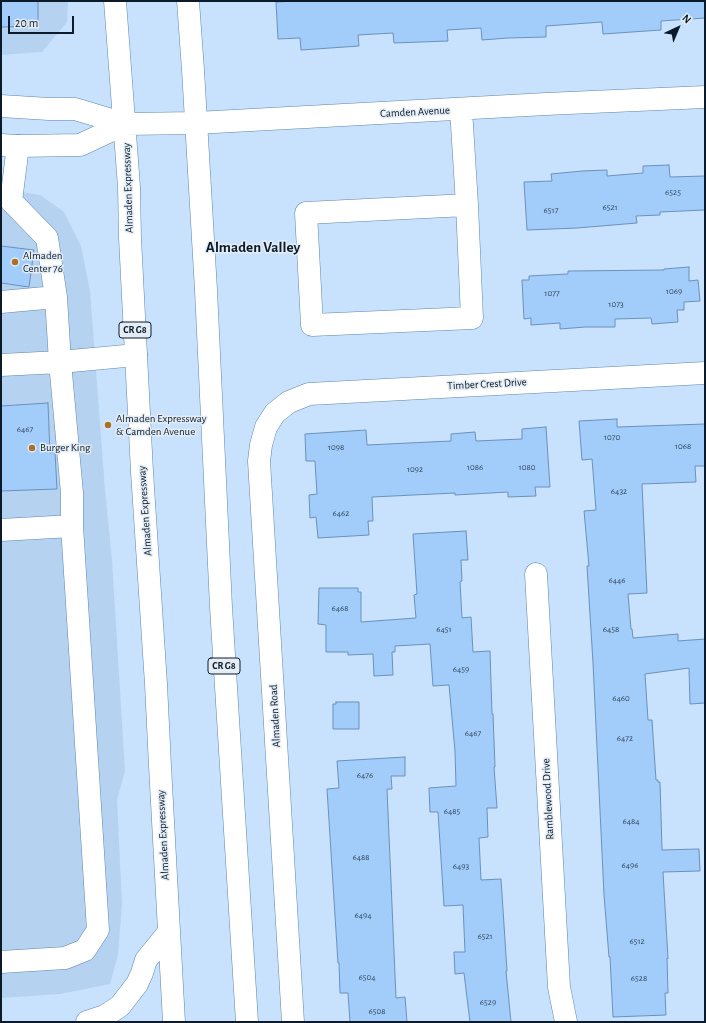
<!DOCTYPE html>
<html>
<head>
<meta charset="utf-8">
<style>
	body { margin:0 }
	#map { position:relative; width:706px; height:1023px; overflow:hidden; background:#c8e1fc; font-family:"Alegreya Sans",sans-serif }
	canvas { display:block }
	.frame { position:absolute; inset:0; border:2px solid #0b1b2b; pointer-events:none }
	.north { position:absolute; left:658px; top:8px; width:40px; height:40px; -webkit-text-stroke:3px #e4ecf5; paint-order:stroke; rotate:44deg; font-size:11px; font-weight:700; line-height:16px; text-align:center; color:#0b1b2b }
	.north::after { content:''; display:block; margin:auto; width:14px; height:18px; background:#0b1b2b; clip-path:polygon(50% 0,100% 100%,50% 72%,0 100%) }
	.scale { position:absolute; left:8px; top:16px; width:66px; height:18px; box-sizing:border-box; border:2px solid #0b1b2b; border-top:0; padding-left:5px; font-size:12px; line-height:14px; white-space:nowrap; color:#0b1b2b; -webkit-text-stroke:3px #e4ecf5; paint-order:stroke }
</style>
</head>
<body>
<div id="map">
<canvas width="706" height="1023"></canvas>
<div class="frame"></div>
<div class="north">N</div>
<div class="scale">20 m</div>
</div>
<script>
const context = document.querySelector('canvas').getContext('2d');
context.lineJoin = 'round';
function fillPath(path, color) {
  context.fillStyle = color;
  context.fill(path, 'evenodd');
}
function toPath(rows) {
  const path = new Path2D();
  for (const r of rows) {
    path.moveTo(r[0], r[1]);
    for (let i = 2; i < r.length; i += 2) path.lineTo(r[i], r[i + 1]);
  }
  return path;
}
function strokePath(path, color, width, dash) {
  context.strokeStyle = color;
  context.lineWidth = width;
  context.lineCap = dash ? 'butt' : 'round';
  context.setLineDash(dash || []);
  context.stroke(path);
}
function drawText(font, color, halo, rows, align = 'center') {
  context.font = font + ' "Alegreya Sans",sans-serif';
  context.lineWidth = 3;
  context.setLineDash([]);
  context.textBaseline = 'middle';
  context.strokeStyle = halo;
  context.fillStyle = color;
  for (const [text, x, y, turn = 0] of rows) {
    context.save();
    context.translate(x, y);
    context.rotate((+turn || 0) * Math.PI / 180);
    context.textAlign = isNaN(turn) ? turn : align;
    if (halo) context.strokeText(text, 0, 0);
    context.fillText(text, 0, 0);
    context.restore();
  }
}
fillPath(toPath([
	[1,1,68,1,67,22,42,52,1,55],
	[1,189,40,195,64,212,81,246,90,291,105,490,112,560,125,771,117,800,122,904,118,955,110,984,60,994,1,998]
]), '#b6d2f1');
const building = toPath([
	[1,1,38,1,38,26,1,27,1,1],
	[296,1,705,1,705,18,661,21,661,30,603,34,602,22,546,26,546,37,508,38,482,40,481,28,447,30,448,41,394,43,393,33,358,35,359,46,301,50,300,38,278,39,276,2,296,1],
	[669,165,670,177,705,176,705,210,660,212,660,215,636,216,637,223,577,228,527,230,524,182,552,181,551,174,582,171,607,170,607,176,643,173,643,166,669,165],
	[1,246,34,250,29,287,1,283,1,246],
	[689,267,689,281,698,280,700,301,684,302,684,310,677,310,678,322,652,324,651,318,615,319,615,327,585,327,560,329,560,323,531,325,531,318,524,319,522,280,529,280,529,276,568,274,568,271,664,270,664,269,689,267],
	[48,403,50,453,55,452,57,489,1,491,1,406,48,403],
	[617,419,617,427,705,424,705,466,695,466,696,482,642,484,647,593,628,594,631,629,632,629,633,638,678,634,678,641,705,639,705,703,690,704,689,668,645,674,648,720,652,720,656,780,658,780,658,782,660,782,662,850,699,849,700,871,663,872,668,959,667,958,668,993,665,993,666,1015,613,1017,610,957,609,957,604,895,593,663,587,566,589,566,584,511,596,510,592,459,582,460,579,421,617,419],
	[546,427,550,487,535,487,536,496,508,497,508,492,455,495,455,493,372,497,373,521,368,521,369,535,318,538,316,517,310,518,309,495,317,494,315,461,306,461,305,434,366,430,367,445,451,441,451,434,475,432,476,441,522,439,522,429,546,427],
	[466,531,468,560,461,560,462,581,460,582,462,618,471,617,473,652,490,651,492,714,493,714,495,767,494,767,497,808,487,808,488,837,479,838,481,880,501,879,507,971,506,971,511,1022,470,1022,464,973,455,974,454,952,465,952,463,905,444,906,438,812,430,812,429,788,456,786,455,751,449,685,433,686,430,644,395,646,395,652,392,652,393,675,374,676,373,654,348,655,348,652,326,652,326,625,318,624,319,588,358,588,358,592,361,592,361,622,416,618,414,595,417,594,413,534,466,531],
	[336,702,359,702,359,729,333,729,333,704,336,704,336,702],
	[405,757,405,776,391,776,392,789,387,789,396,998,405,997,407,1022,350,1022,348,993,340,993,339,963,338,963,327,789,339,788,337,761,405,757]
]);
fillPath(building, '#a2ccf9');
strokePath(building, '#6a91bc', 1);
const minor = toPath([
	[461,109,467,205,472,318,312,325,306,213,467,205],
	[196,123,546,104,705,97],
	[18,146,11,201,47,238,56,297],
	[1,302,56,297,60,362,136,355],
	[1,365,60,362,72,493,72,526],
	[1,530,72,526,98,930,85,950,65,958,1,962],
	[536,574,559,987,566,1022],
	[293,1022,259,461,261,445,266,427,275,413,289,402,309,394,705,373]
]);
const major = toPath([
	[115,1,129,187,130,238,142,472,156,684,160,766,174,1022],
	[188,1,193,70,206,290,221,607,247,1022],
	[1,106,49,109,75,109,125,124,196,123],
	[1,145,18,146,80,145,125,124],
	[87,1022,105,1016,120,1006,137,984,142,973,146,960,168,933]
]);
strokePath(minor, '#5d85ae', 23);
strokePath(major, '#5d85ae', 23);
strokePath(minor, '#fff', 22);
strokePath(major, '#fff', 22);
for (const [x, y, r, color] of [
	[15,262,4,"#a6722a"],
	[108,425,4,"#a6722a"],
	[32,448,4,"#a6722a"]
]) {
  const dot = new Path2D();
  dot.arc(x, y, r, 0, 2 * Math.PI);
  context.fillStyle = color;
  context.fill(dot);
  strokePath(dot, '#e4ecf5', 1.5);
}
drawText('9px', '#31475e', null, [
	["6525",673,192],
	["6521",610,207],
	["6517",551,210],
	["1069",674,291],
	["1077",552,293],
	["1073",616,304],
	["6467",25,429],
	["1070",612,437],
	["1068",683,446],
	["1098",336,447],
	["1086",475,467],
	["1080",527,467],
	["1092",415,469],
	["6432",619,491],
	["6462",341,513],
	["6446",617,580],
	["6468",340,608],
	["6451",444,629],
	["6458",611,629],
	["6459",461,669],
	["6460",621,698],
	["6467",473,733],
	["6472",625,738],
	["6476",365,775],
	["6485",452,811],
	["6484",631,821],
	["6488",361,857],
	["6496",630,865],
	["6493",461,866],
	["6494",363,915],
	["6521",485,936],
	["6512",637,941],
	["6504",367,977],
	["6528",639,978],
	["6529",488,1002],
	["6508",377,1011]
]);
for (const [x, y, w] of [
	[135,330,32],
	[224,666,32]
]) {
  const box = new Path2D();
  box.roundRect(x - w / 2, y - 8, w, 16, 3);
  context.fillStyle = '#e4ecf5';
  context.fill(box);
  strokePath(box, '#0b1b2b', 1);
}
drawText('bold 10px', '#0b1b2b', null, [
	["CR G8",135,330],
	["CR G8",224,666]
]);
drawText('11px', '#0b1b2b', '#e4ecf5', [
	["Camden Avenue",415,112,-3],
	["Almaden Expressway",128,188,-92],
	["Timber Crest Drive",487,384,-3],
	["Almaden Expressway",145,511,-94],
	["Almaden Road",275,716,-93],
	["Ramblewood Drive",548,799,-93],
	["Almaden Expressway",163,835,-93]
]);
drawText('11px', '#0b1b2b', '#e4ecf5', [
	["Almaden",23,256],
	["Center 76",23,269],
	["Almaden Expressway",116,419],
	["& Camden Avenue",116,432],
	["Burger King",40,448]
], 'left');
drawText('bold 15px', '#0b1b2b', '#e4ecf5', [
	["Almaden Valley",253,247]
]);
</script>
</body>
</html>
